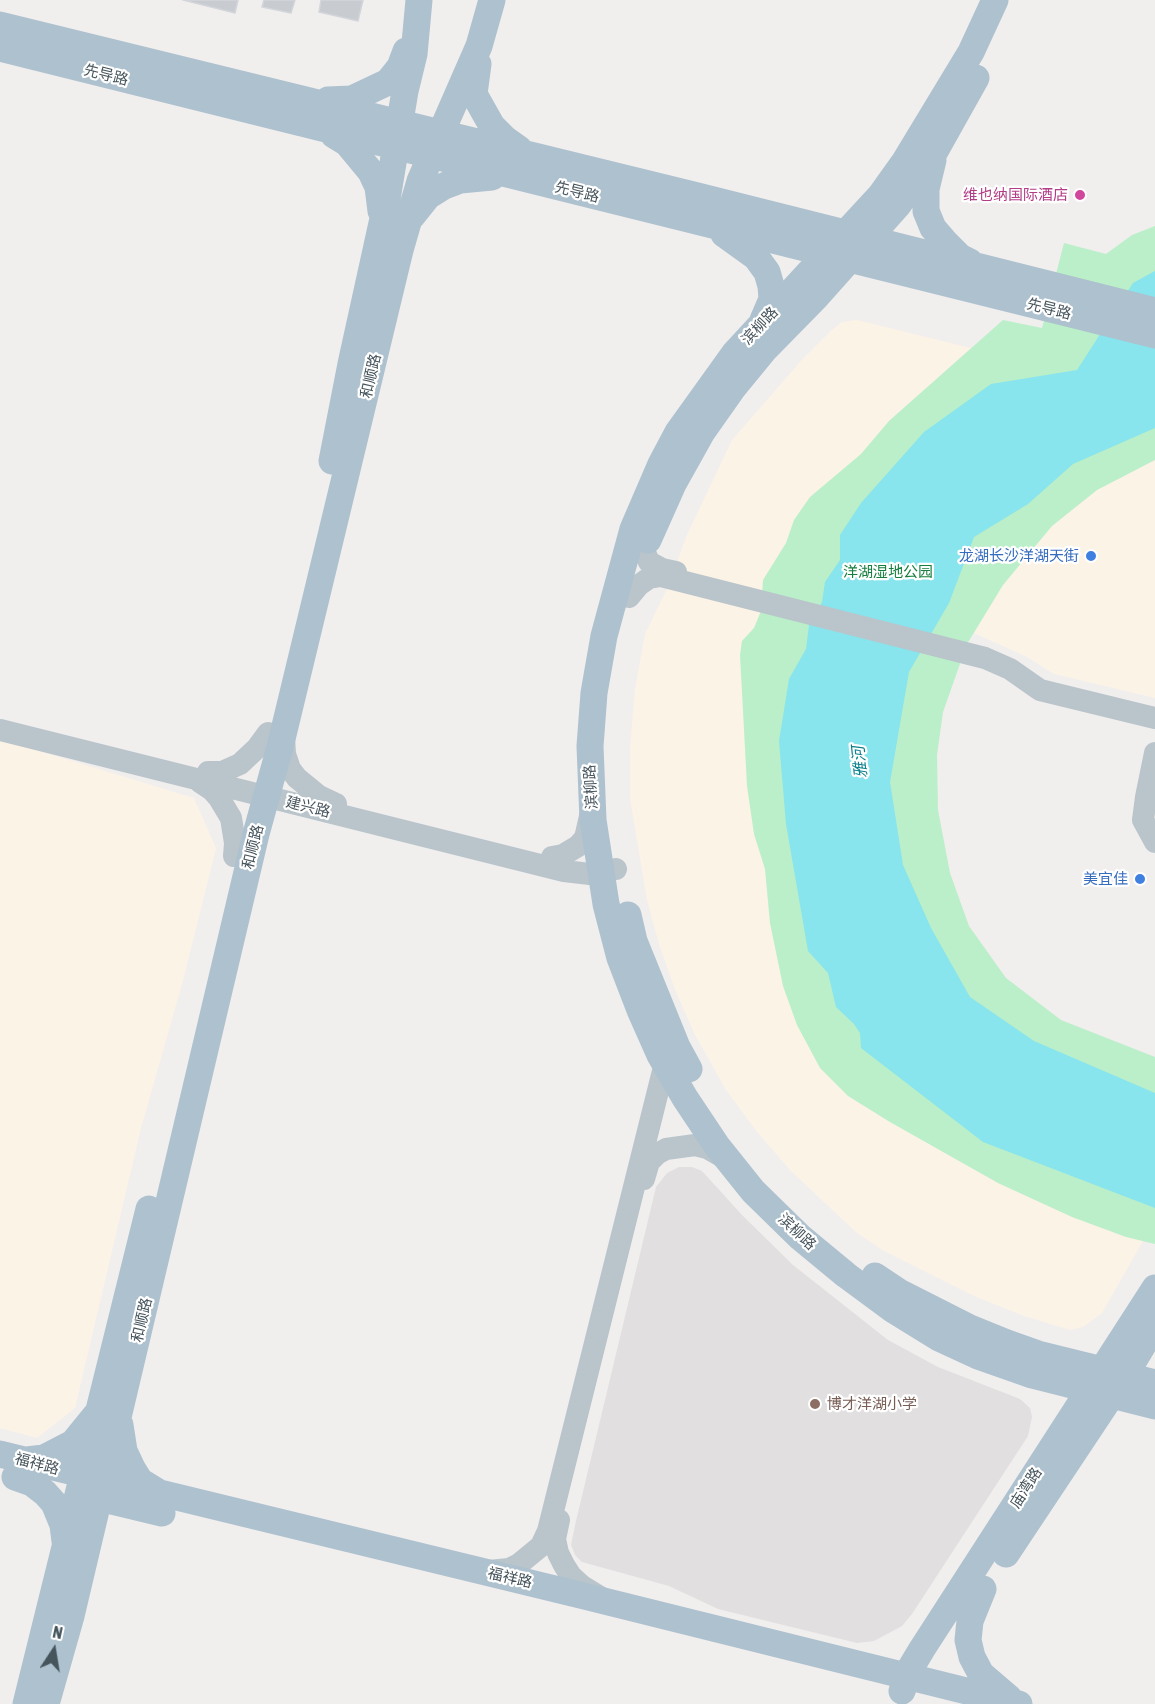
<!DOCTYPE html>
<html>
<head>
<meta charset="utf-8">
<style>
	body { margin:0 }
	#map { position:relative; width:1155px; height:1704px; overflow:hidden; background:#f1eeee; font-family:"Asap Condensed",sans-serif }
	canvas { display:block }
	.north { position:absolute; left:24px; top:1620px; width:60px; height:60px; -webkit-text-stroke:4px #fff; paint-order:stroke; rotate:12deg; font-size:16px; font-weight:700; line-height:24px; text-align:center; color:#46545c }
	.north::after { content:''; display:block; margin:auto; width:21px; height:27px; background:#46545c; clip-path:polygon(50% 0,100% 100%,50% 72%,0 100%) }
</style>
</head>
<body>
<div id="map">
<canvas width="1155" height="1704"></canvas>
<div class="north">N</div>
</div>
<script>
const context = document.querySelector('canvas').getContext('2d');
context.lineJoin = 'round';
function fillPath(path, color) {
  context.fillStyle = color;
  context.fill(path, 'evenodd');
}
function toPath(rows) {
  const path = new Path2D();
  for (const r of rows) {
    path.moveTo(r[0], r[1]);
    for (let i = 2; i < r.length; i += 2) path.lineTo(r[i], r[i + 1]);
  }
  return path;
}
function strokePath(path, color, width, dash) {
  context.strokeStyle = color;
  context.lineWidth = width;
  context.lineCap = dash ? 'butt' : 'round';
  context.setLineDash(dash || []);
  context.stroke(path);
}
function drawText(font, color, halo, rows, align = 'center') {
  context.font = font + ' "Asap Condensed","Noto Sans SC",sans-serif';
  context.lineWidth = 4.5;
  context.setLineDash([]);
  context.textBaseline = 'middle';
  context.strokeStyle = halo;
  context.fillStyle = color;
  for (const [text, x, y, turn = 0] of rows) {
    context.save();
    context.translate(x, y);
    context.rotate((+turn || 0) * Math.PI / 180);
    context.textAlign = isNaN(turn) ? turn : align;
    if (halo) context.strokeText(text, 0, 0);
    context.fillText(text, 0, 0);
    context.restore();
  }
}
fillPath(toPath([
	[857,320,971,348,889,421,861,454,794,520,786,543,763,580,761,611,754,628,742,641,740,655,754,834,765,869,770,923,783,985,848,1096,890,1122,998,1183,1072,1217,1143,1241,1102,1313,1083,1327,1070,1330,1024,1316,974,1296,884,1251,857,1233,791,1171,757,1132,726,1090,695,1035,675,990,659,944,647,900,630,798,630,749,635,689,645,634,667,589,687,535,732,440,800,362,832,330,842,322],
	[1155,460,1155,698,1054,674,1027,657,974,633,1003,585,1052,526,1097,490],
	[0,739,194,798,216,848,182,984,141,1128,75,1408,37,1438,0,1428]
]), '#fcf3e7');
fillPath(toPath([
	[679,1167,692,1167,702,1171,742,1215,793,1265,888,1340,938,1367,1020,1399,1030,1408,1032,1417,1028,1436,912,1614,902,1626,874,1641,857,1643,718,1609,669,1586,582,1562,575,1555,571,1545,576,1521,656,1187,667,1173]
]), '#e2dfe0');
fillPath(toPath([
	[1155,226,1155,460,1097,490,1052,526,1003,585,967,644,943,712,937,755,938,810,950,873,969,926,1006,978,1061,1020,1155,1057,1155,1244,1126,1237,1072,1217,998,1183,890,1122,848,1096,820,1068,797,1025,783,986,770,923,765,869,754,834,747,786,740,655,742,641,754,628,761,611,763,580,786,543,794,520,810,497,861,454,889,421,1003,320,1042,328,1064,243,1106,254,1132,235]
]), '#bbefc9');
fillPath(toPath([
	[1155,271,1155,428,1073,464,1028,504,974,537,949,603,909,672,890,782,903,865,931,928,970,997,1034,1041,1155,1093,1155,1208,983,1142,861,1048,860,1033,854,1024,836,1007,828,973,808,951,786,824,779,741,789,679,806,649,809,625,822,602,825,582,840,560,840,535,861,503,924,432,991,384,1077,370,1133,283]
]), '#88e4ed');
const building = toPath([
	[183,0,238,0,235,13,183,0],
	[264,0,295,0,291,13,262,7,264,0],
	[321,0,363,0,358,21,319,12,321,0]
]);
fillPath(building, '#c8ccd1');
strokePath(building, '#d2d5da', 1.5);
strokePath(toPath([
	[644,550,649,562,662,569,676,572],
	[629,597,639,585,649,578,661,576,985,658,1010,669,1040,690,1155,718],
	[0,730,564,871,590,874,616,869],
	[284,737,285,754,290,769,297,778,319,796,336,804],
	[1155,753,1146,797,1143,820,1155,842],
	[208,772,222,772,240,764,257,748,268,733],
	[200,782,212,790,219,798,231,818,235,843,234,856],
	[552,857,563,855,578,846,585,838,591,812],
	[644,1179,649,1162,657,1154,666,1149,695,1145,707,1148,728,1160],
	[559,1520,555,1539,558,1553,564,1565,571,1576,582,1586,600,1597],
	[489,1571,509,1569,519,1564,541,1546,548,1531,665,1063]
]), '#b9c5cb', 22);
strokePath(toPath([
	[995,0,971,52,905,161,880,196,734,354,678,432,661,464,633,529,604,636,594,693,590,746,593,820,606,904,620,958,640,1010,660,1055,685,1098,717,1146,753,1191,800,1237,846,1275,892,1309,939,1338,978,1356,1032,1375,1155,1406],
	[0,25,694,195,1155,311],
	[0,48,1155,335],
	[478,64,474,94,492,126,505,139,519,149],
	[328,100,352,99,388,82,400,67,406,51],
	[334,135,347,143,371,172,378,187,381,211],
	[933,160,926,189,926,211,933,228,946,243,960,257,970,262],
	[412,216,428,196,444,186,460,180,492,177],
	[724,234,756,257,767,272,771,286,772,299,763,320],
	[332,461,351,364,386,205,405,91,414,54,419,0],
	[648,540,673,484,702,432,733,388,765,349,816,297,898,205,934,153,976,78],
	[628,915,634,941,677,1047,689,1069],
	[875,1276,899,1292,970,1328,1007,1343,1038,1354,1155,1383],
	[120,1425,124,1451,132,1468,140,1481,158,1492],
	[0,1454,584,1596,1019,1704],
	[27,1460,44,1458,73,1443,95,1416],
	[15,1477,32,1483,45,1493,54,1503,63,1525,65,1541],
	[83,1494,162,1513],
	[1006,1554,1125,1375,1155,1325],
	[983,1589,970,1621,968,1640,972,1657,981,1674,1009,1698],
	[902,1691,910,1669,922,1649,1155,1288],
	[26,1704,149,1209],
	[46,1704,71,1616,256,834,280,747,400,250,420,181,479,46,492,0]
]), '#adc1ce', 27);
for (const [x, y, r, color] of [
	[1080,195,6,"#d1479c"],
	[1091,556,6,"#3f7fe0"],
	[1140,879,6,"#3f7fe0"],
	[815,1404,6,"#8d6e63"]
]) {
  const dot = new Path2D();
  dot.arc(x, y, r, 0, 2 * Math.PI);
  context.fillStyle = color;
  context.fill(dot);
  strokePath(dot, '#fff', 2);
}
drawText('15px', '#46545c', '#fff', [
	["先导路",106,75,14],
	["先导路",577,192,14],
	["先导路",1049,309,14],
	["滨柳路",760,326,-47],
	["和顺路",371,376,-77],
	["滨柳路",591,787,-93],
	["建兴路",308,807,14],
	["和顺路",253,847,-76],
	["滨柳路",797,1232,43],
	["和顺路",142,1320,-77],
	["福祥路",37,1464,15],
	["庙湾路",1026,1488,-57],
	["福祥路",510,1578,13]
]);
drawText('15px', '#b23c85', '#fff', [
	["维也纳国际酒店",1068,195]
], 'right');
drawText('15px', '#366cbe', '#fff', [
	["龙湖长沙洋湖天街",1079,556],
	["美宜佳",1128,879]
], 'right');
drawText('15px', '#167e3e', '#fff', [
	["洋湖湿地公园",888,572]
]);
drawText('15px', '#785e54', '#fff', [
	["博才洋湖小学",827,1404]
], 'left');
drawText('italic 16px', '#0b808b', '#fff', [
	["雅河",860,762,-96]
]);
</script>
</body>
</html>
